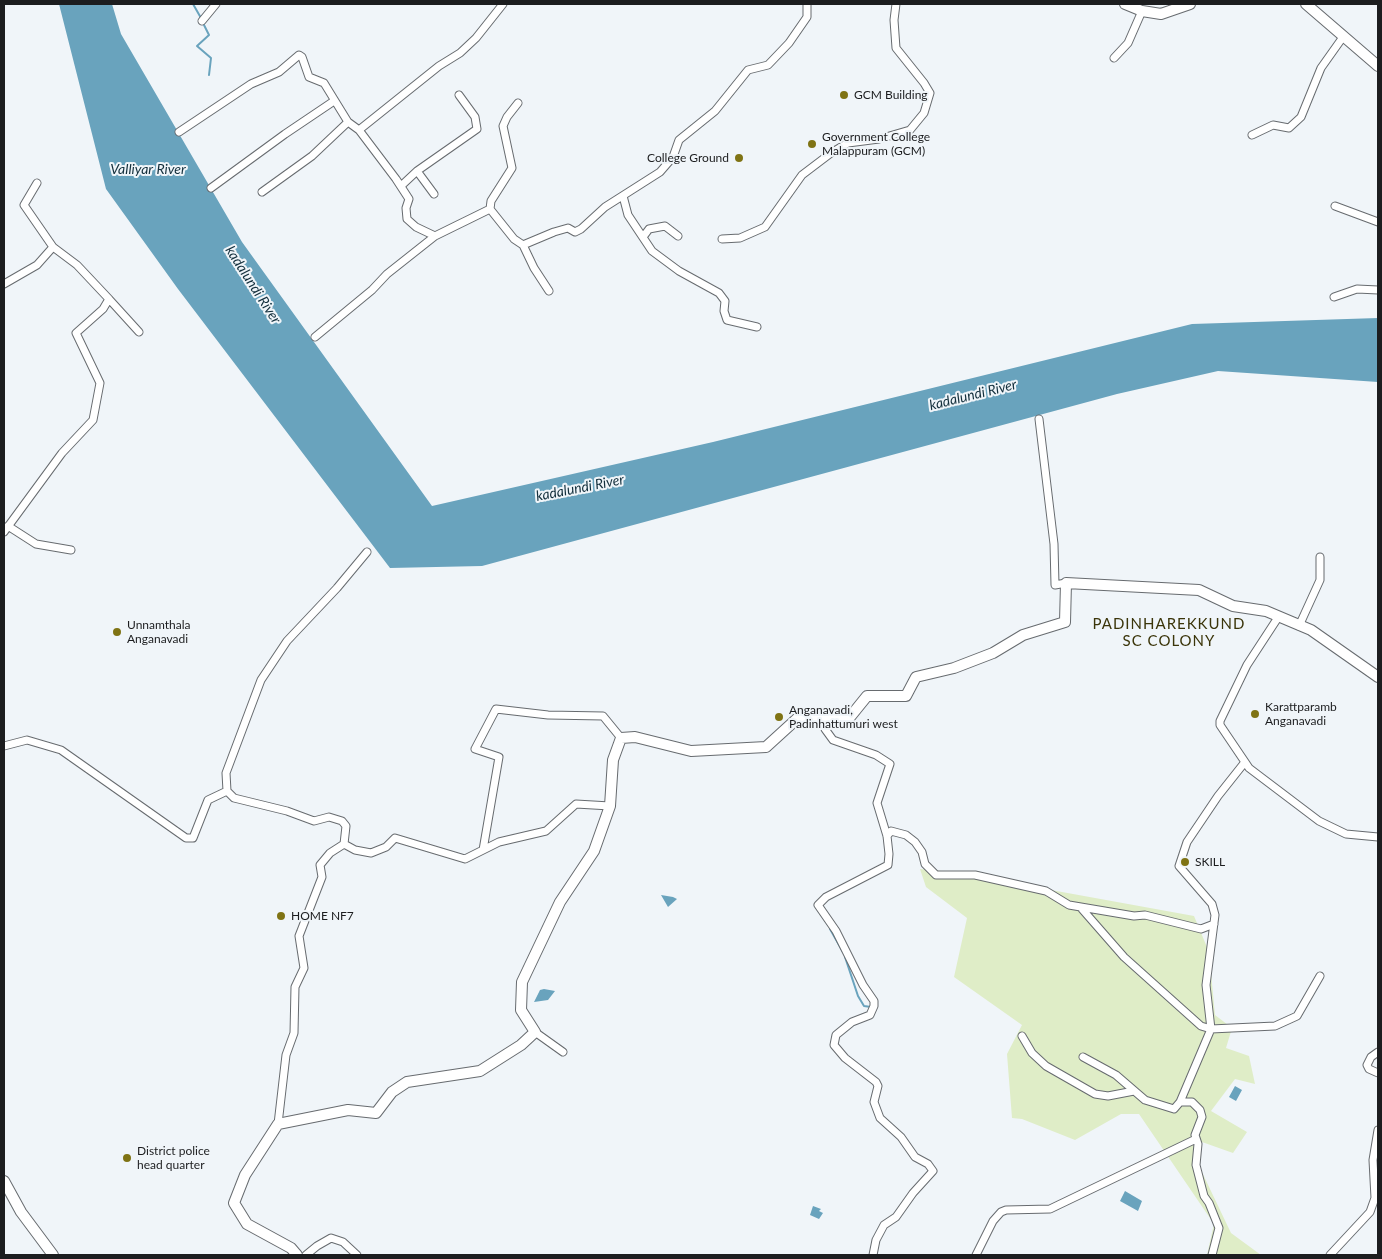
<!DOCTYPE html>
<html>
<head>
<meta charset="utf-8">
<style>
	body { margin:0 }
	#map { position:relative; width:1382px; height:1259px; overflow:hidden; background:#f0f5f9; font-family:Lato,sans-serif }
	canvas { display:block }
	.frame { position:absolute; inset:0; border:5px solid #1c1d1f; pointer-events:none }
</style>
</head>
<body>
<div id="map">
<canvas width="1382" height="1259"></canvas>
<div class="frame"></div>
</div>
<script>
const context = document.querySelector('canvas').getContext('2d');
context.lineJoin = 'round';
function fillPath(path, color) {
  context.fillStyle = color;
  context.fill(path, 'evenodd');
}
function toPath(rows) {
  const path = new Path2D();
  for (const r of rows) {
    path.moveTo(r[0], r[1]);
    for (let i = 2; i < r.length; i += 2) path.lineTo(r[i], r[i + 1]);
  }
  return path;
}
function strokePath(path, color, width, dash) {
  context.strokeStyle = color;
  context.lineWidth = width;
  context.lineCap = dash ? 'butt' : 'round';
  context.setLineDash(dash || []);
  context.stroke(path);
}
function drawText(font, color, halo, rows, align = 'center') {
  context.font = font + ' Lato,sans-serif';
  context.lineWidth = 4;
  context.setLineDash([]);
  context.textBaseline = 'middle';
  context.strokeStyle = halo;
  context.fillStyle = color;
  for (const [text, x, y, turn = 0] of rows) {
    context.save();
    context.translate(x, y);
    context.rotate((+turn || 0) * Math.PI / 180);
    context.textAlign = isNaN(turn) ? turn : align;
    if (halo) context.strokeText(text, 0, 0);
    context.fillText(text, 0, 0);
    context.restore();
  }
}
fillPath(toPath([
	[920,869,952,872,1194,916,1209,952,1215,1015,1232,1028,1226,1048,1249,1056,1255,1084,1235,1079,1211,1111,1247,1132,1233,1153,1202,1142,1199,1166,1231,1233,1261,1255,1207,1255,1214,1224,1139,1114,1121,1114,1075,1140,1022,1119,1012,1118,1007,1054,1022,1025,954,977,967,918,926,887]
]), '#dfedc7');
fillPath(toPath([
	[59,4,112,4,121,34,242,242,432,506,713,442,1192,324,1378,318,1378,382,1218,371,1117,394,482,566,390,568,178,289,106,189],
	[661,895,673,897,677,899,668,907],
	[544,989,555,991,548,1000,534,1002,540,990],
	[1235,1086,1242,1090,1236,1101,1229,1097],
	[1125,1191,1142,1201,1138,1211,1120,1201],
	[813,1206,821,1209,819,1211,823,1213,819,1219,810,1215]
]), '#69a3bd');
strokePath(toPath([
	[193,4,201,18],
	[203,23,209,35,197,46,211,58,209,75],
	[830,929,843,952],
	[845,957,858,996,864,1006,871,1007]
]), '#69a3bd', 2);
const minor = toPath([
	[202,21,216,4],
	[1114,58,1128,43,1142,11],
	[359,130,439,66,460,53,476,38,503,4],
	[179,132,251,84,279,72,299,55,302,57,309,77,324,83,348,122,359,130,396,179,409,199,406,208,407,219,416,227,435,236,490,209,514,239,523,245,554,232,568,228,575,232,581,229,605,207,660,172,673,157,679,140,715,111,748,70,768,65,789,43,807,17,807,4],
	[1252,135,1273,125,1289,128,1301,117,1321,68,1343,37],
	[417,171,434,194],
	[401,186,417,171,477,129,475,117,459,95],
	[211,188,285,134,334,101],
	[262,192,312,156,348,122],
	[623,196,628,215,652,251,679,271,719,293,725,301,724,311,727,320,757,327],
	[1335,206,1378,222],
	[490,209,491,201,512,168,503,126,507,117,518,103],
	[643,237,649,229,665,226,678,236],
	[722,239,740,238,765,227,802,175,831,153,848,143,879,139,910,130,924,113,930,93,924,83,896,48,894,20,896,4],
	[523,245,534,268,549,291],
	[4,284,37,265,53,247,24,205,37,183],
	[1334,297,1357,289,1378,290],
	[109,299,139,332],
	[315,337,372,290,387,274,435,236],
	[1039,419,1054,544,1055,585,1066,583],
	[8,526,36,544,71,550],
	[4,532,62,453,93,420,100,383,76,333,103,309,109,299,77,265,53,247],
	[1299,626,1320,580,1320,557],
	[830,719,825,729,833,740,876,755,890,764,877,803,887,836,889,854,888,865,826,897,818,905,836,931,863,985,874,1001,874,1006,870,1015,852,1022,836,1035,834,1045,845,1058,876,1082,878,1086,874,1102,880,1118,901,1137,915,1157,928,1164,933,1171,913,1193,896,1217,884,1225,876,1240,873,1255],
	[4,746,27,740,61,750,186,838,193,838,208,800,227,791],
	[1245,762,1249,768,1319,821,1346,834,1378,837],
	[887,836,891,831,906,835,915,842,922,852,925,864,936,875,975,875,1046,891,1069,905,1134,916,1145,915,1201,929,1214,924],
	[344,844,346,826,342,821,329,817,314,821,287,811,234,798,227,791,226,773,261,680,287,641,337,588,367,552],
	[483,850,499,757,475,749,496,709,548,715,603,716,621,738],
	[1085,908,1082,909,1124,957,1201,1026,1211,1029,1275,1026,1297,1016,1320,976],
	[535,1032,563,1052],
	[1022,1036,1032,1053,1046,1066,1095,1094,1108,1096,1134,1091],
	[1378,1052,1371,1057,1367,1065,1369,1069,1378,1073],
	[1083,1057,1116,1075,1145,1100,1174,1109,1180,1102,1211,1029,1206,985,1215,915,1212,904,1179,866,1187,842,1218,796,1245,762,1220,725,1220,721,1247,665,1279,616],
	[1180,1102,1192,1102,1200,1110,1202,1117,1195,1135,1198,1144,1196,1165,1204,1196,1209,1203,1219,1228,1212,1255],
	[278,1124,286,1055,294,1033,295,987,304,968,299,936,322,877,320,865,330,853,344,844,355,850,371,853,386,847,395,838,465,859,499,842,546,831,576,804,610,806],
	[306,1255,317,1246,331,1238,343,1242,357,1255],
	[976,1255,993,1221,1001,1212,1006,1210,1050,1209,1196,1139],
	[1330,1255,1370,1212,1375,1198,1373,1160,1378,1130]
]);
const secondary = toPath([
	[4,1181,21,1212,53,1255],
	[297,1255,291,1248,247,1224,234,1203,245,1175,278,1124,348,1110,376,1113,392,1092,407,1082,480,1071,521,1045,535,1032,521,1010,522,982,560,902,594,851,610,806,613,760,621,738,635,737,691,751,766,747,800,716,824,720,850,717,867,696,906,696,916,677,954,668,993,653,1023,635,1065,622,1066,583,1199,590,1233,606,1266,611,1311,630,1378,677]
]);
const primary = toPath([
	[1125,4,1142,11,1161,14,1190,4],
	[1306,4,1378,66]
]);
strokePath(minor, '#676b6f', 9);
strokePath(secondary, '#676b6f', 12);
strokePath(primary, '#676b6f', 12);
strokePath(minor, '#fff', 7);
strokePath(secondary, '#fff', 10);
strokePath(primary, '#fff', 10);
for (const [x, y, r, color] of [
	[844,95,5,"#7f7314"],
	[812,144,5,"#7f7314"],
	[739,158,5,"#7f7314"],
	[117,632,5,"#7f7314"],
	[1255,714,5,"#7f7314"],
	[779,717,5,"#7f7314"],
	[1185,862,5,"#7f7314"],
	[281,916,5,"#7f7314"],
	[127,1158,5,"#7f7314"]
]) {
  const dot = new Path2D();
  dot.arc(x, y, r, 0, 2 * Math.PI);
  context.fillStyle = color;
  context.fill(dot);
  strokePath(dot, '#f0f5f9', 2);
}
drawText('12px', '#1c1d1f', '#f0f5f9', [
	["GCM Building",854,95],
	["Government College",822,137],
	["Malappuram (GCM)",822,151],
	["College Ground",729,158,"right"],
	["Unnamthala",127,625],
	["Anganavadi",127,639],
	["Karattparamb",1265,707],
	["Anganavadi",1265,721],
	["Anganavadi,",789,710],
	["Padinhattumuri west",789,724],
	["SKILL",1195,862],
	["HOME NF7",291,916],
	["District police",137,1151],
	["head quarter",137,1165]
], 'left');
drawText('italic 14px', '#132f3c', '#f0f5f9', [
	["Valliyar River",148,169],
	["kadalundi River",253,285,57],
	["kadalundi River",973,395,-14],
	["kadalundi River",580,488,-11]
]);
context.letterSpacing = '1px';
drawText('15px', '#3b350a', '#f0f5f9', [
	["PADINHAREKKUND",1169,624],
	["SC COLONY",1169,641]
]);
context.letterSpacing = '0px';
</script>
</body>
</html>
